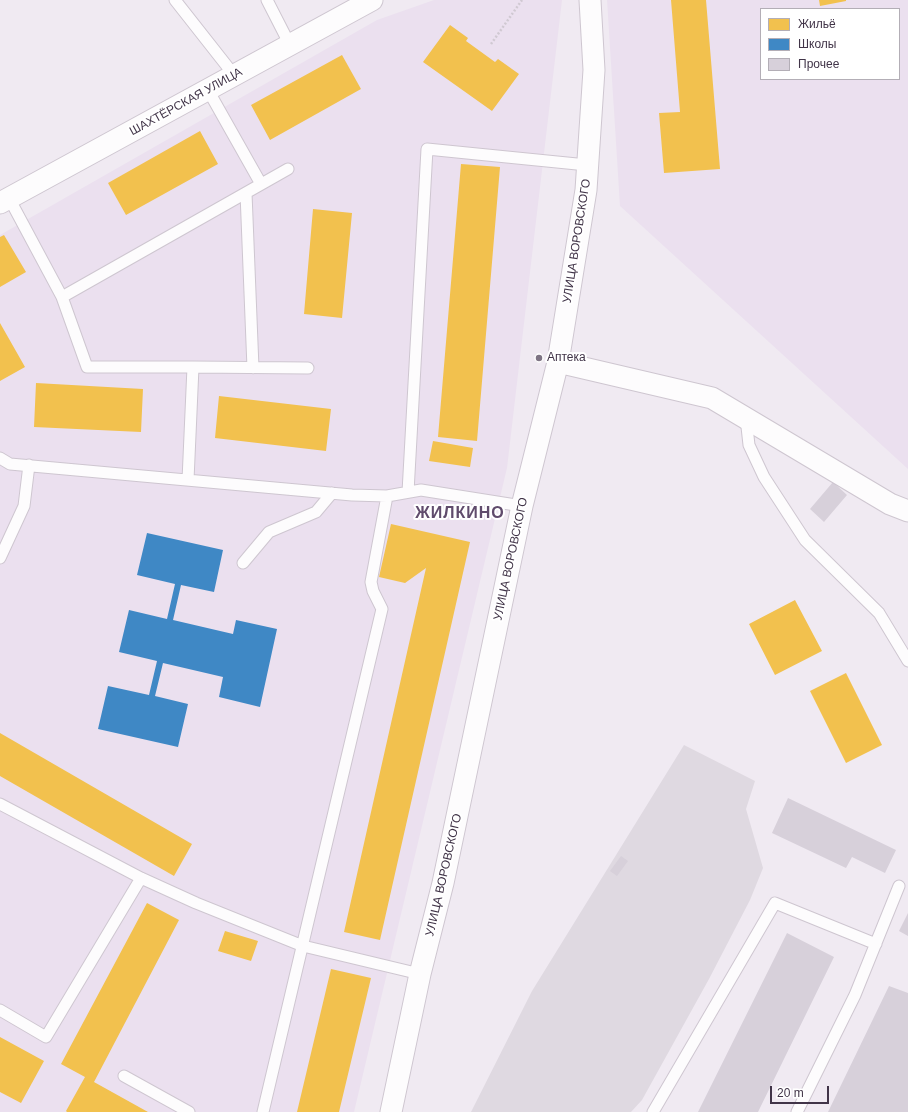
<!DOCTYPE html>
<html>
<head>
<meta charset="utf-8">
<style>
	body { margin:0 }
	#map { position:relative; width:908px; height:1112px; overflow:hidden; background:#f0eaf2; font-family:Arial,sans-serif }
	canvas { display:block }
	.legend { position:absolute; left:760px; top:8px; width:140px; height:72px; box-sizing:border-box; background:#fff; border:1px solid #b3aeb6; margin:0; padding:5px 7px; list-style:none; font-size:12px; color:#413448 }
	.legend li { display:flex; align-items:center; gap:8px; height:20px }
	.legend b { width:20px; border:1px solid #b3aeb6 }
	.scale { position:absolute; left:770px; top:1086px; width:59px; height:18px; box-sizing:border-box; border:2px solid #413448; border-top:0; padding-left:5px; font-size:12px; line-height:14px; white-space:nowrap; color:#413448; -webkit-text-stroke:3px #fff; paint-order:stroke }
</style>
</head>
<body>
<div id="map">
<canvas width="908" height="1112"></canvas>
<ul class="legend">
<li><b style="height:11px;background:#f2c14e"></b>Жильё</li>
<li><b style="height:11px;background:#3f88c5"></b>Школы</li>
<li><b style="height:11px;background:#d7d0da"></b>Прочее</li>
</ul>
<div class="scale">20 m</div>
</div>
<script>
const context = document.querySelector('canvas').getContext('2d');
context.lineJoin = 'round';
function fillPath(path, color) {
  context.fillStyle = color;
  context.fill(path, 'evenodd');
}
function toPath(rows) {
  const path = new Path2D();
  for (const r of rows) {
    path.moveTo(r[0], r[1]);
    for (let i = 2; i < r.length; i += 2) path.lineTo(r[i], r[i + 1]);
  }
  return path;
}
function strokePath(path, color, width, dash) {
  context.strokeStyle = color;
  context.lineWidth = width;
  context.lineCap = dash ? 'butt' : 'round';
  context.setLineDash(dash || []);
  context.stroke(path);
}
function drawText(font, color, halo, rows, align = 'center') {
  context.font = font + ' Arial,sans-serif';
  context.lineWidth = 4;
  context.setLineDash([]);
  context.textBaseline = 'middle';
  context.strokeStyle = halo;
  context.fillStyle = color;
  for (const [text, x, y, turn = 0] of rows) {
    context.save();
    context.translate(x, y);
    context.rotate((+turn || 0) * Math.PI / 180);
    context.textAlign = isNaN(turn) ? turn : align;
    if (halo) context.strokeText(text, 0, 0);
    context.fillText(text, 0, 0);
    context.restore();
  }
}
fillPath(toPath([
	[434,0,562,0,507,468,354,1112,0,1112,0,235,377,20],
	[607,0,908,0,908,469,620,206],
	[761,9,899,9,899,79,761,79]
]), '#ebe0ef');
fillPath(toPath([
	[684,745,755,781,746,809,763,868,750,900,709,979,642,1100,631,1112,471,1112,532,991]
]), '#dfd9e1');
fillPath(toPath([
	[671,0,706,0,720,169,664,173,659,113,680,112],
	[819,0,846,0,846,1,820,6],
	[450,25,468,38,466,41,495,62,498,59,519,74,492,111,423,62],
	[342,55,361,89,270,140,251,105],
	[200,131,218,164,126,215,108,183],
	[461,164,500,167,477,441,438,437],
	[313,209,352,213,342,318,304,314],
	[4,235,26,272,0,287,0,237],
	[0,323,25,367,0,381],
	[36,383,143,389,141,432,34,427],
	[219,396,331,409,326,451,215,438],
	[433,441,473,448,470,467,429,461],
	[391,524,470,542,380,940,344,932,426,568,405,583,379,577],
	[795,600,822,651,775,675,749,624],
	[846,673,882,745,846,763,810,691],
	[0,733,192,844,174,876,0,776],
	[147,903,179,920,94,1082,148,1112,67,1112,66,1111,85,1077,61,1064],
	[225,931,258,941,251,961,218,951],
	[331,969,371,978,339,1112,297,1112],
	[0,1037,44,1061,21,1103,0,1092]
]), '#f2c14e');
fillPath(toPath([
	[147,533,223,550,214,592,181,585,173,620,233,634,236,620,277,629,260,707,219,697,223,677,163,663,155,696,188,704,178,747,98,729,108,686,149,695,157,661,119,652,129,610,167,619,175,584,137,575]
]), '#3f88c5');
fillPath(toPath([
	[833,482,847,495,824,522,810,509],
	[788,798,896,850,885,873,852,857,846,868,772,833],
	[621,856,628,861,617,876,610,871],
	[908,913,908,936,899,931],
	[787,933,834,957,758,1112,698,1112],
	[889,986,908,993,908,1112,828,1112]
]), '#d7d0da');
const lane = toPath([
	[175,0,234,75],
	[267,0,290,45],
	[208,90,261,184],
	[246,193,253,368],
	[9,198,62,297,288,169],
	[62,297,87,367,193,367],
	[746,418,749,445,764,477,805,540,879,613,908,661],
	[0,458,10,464,352,495,387,496,421,490,522,506],
	[188,480,193,367,308,368],
	[408,492,427,149,587,165],
	[0,558,24,506,29,465],
	[243,563,269,532,316,512,332,493],
	[0,804,141,878,196,903,303,946,420,974],
	[0,1010,46,1037,141,878],
	[124,1076,189,1112],
	[263,1112,382,609,373,591,371,582,387,496],
	[653,1112,775,903,876,944],
	[797,1112,855,995,899,886]
]);
const street = toPath([
	[0,203,372,0],
	[558,362,712,398,890,504,908,511],
	[391,1112,420,974,443,883,522,506,558,362,586,190,594,70,590,0]
]);
strokePath(lane, '#cec6d0', 13);
strokePath(street, '#cec6d0', 23);
strokePath(toPath([
	[491,44,522,0]
]), '#d0c9d2', 2.5, [2, 2]);
strokePath(lane, '#fdfcfd', 11);
strokePath(street, '#fdfcfd', 21);
for (const [x, y, r, color] of [
	[539,358,4,"#7e7484"]
]) {
  const dot = new Path2D();
  dot.arc(x, y, r, 0, 2 * Math.PI);
  context.fillStyle = color;
  context.fill(dot);
  strokePath(dot, '#fff', 1.5);
}
drawText('12px', '#413448', '#fff', [
	["ШАХТЁРСКАЯ УЛИЦА",186,102,-29],
	["УЛИЦА ВОРОВСКОГО",577,241,-81],
	["УЛИЦА ВОРОВСКОГО",511,559,-78],
	["УЛИЦА ВОРОВСКОГО",444,875,-77]
]);
drawText('12px', '#413448', '#fff', [
	["Аптека",547,358]
], 'left');
context.letterSpacing = '1px';
drawText('bold 16px', '#604b6c', '#fff', [
	["ЖИЛКИНО",460,514]
]);
context.letterSpacing = '0px';
</script>
</body>
</html>
